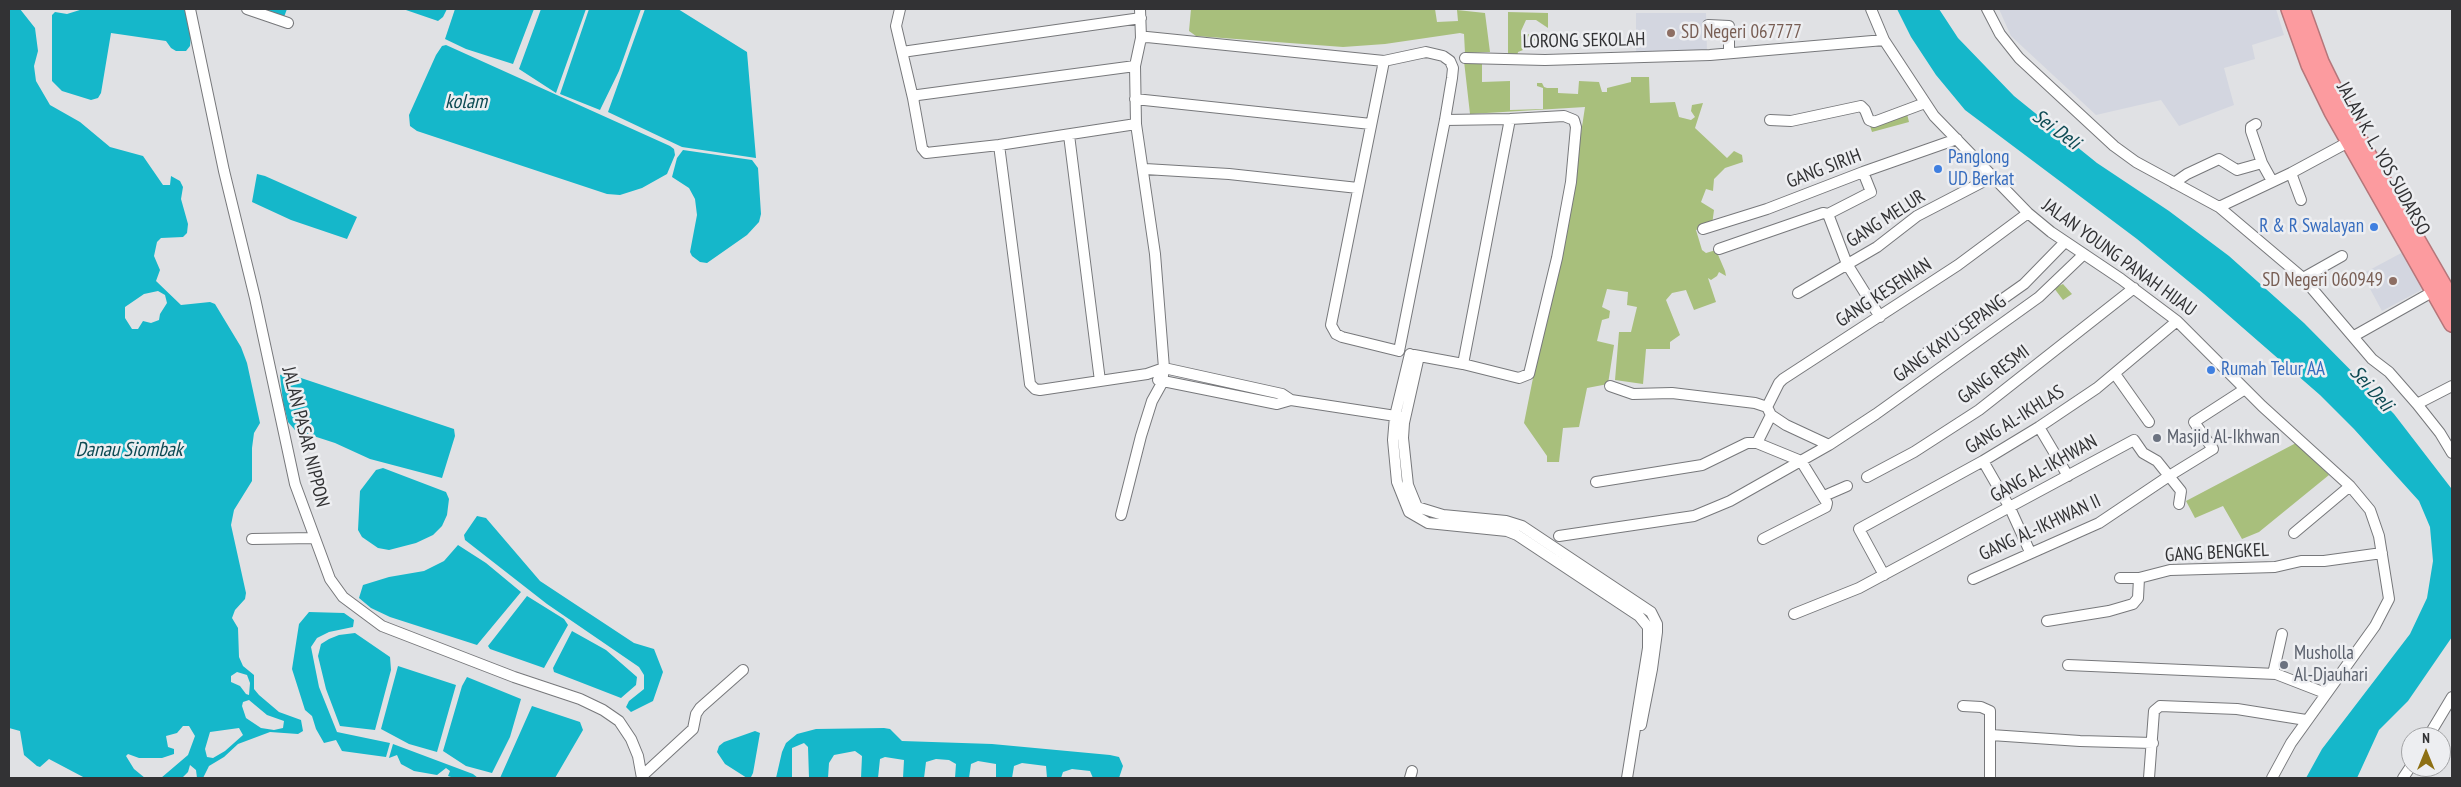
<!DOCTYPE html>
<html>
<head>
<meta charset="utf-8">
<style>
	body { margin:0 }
	#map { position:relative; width:2461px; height:787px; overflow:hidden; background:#e0e1e4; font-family:"PT Sans Narrow",sans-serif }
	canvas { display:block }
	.frame { position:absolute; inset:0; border:10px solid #323234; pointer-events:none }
	.north { position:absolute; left:2401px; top:727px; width:50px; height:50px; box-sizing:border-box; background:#edeef1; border:1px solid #a2a3a5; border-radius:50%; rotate:0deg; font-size:14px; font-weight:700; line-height:20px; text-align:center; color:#323234 }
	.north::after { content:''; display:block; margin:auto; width:18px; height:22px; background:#8e7014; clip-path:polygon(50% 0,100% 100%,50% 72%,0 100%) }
</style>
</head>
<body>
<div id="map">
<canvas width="2461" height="787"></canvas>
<div class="frame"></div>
<div class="north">N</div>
</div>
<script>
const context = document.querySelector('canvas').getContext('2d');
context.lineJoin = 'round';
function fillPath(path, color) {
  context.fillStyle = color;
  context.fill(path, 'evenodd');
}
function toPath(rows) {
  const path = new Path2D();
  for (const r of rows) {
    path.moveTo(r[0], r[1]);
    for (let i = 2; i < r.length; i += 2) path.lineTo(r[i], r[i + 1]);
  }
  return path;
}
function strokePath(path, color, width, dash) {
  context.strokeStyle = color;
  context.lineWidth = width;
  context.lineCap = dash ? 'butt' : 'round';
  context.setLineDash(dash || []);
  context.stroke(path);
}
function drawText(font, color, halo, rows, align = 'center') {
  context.font = font + ' "PT Sans Narrow",sans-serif';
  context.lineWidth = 5;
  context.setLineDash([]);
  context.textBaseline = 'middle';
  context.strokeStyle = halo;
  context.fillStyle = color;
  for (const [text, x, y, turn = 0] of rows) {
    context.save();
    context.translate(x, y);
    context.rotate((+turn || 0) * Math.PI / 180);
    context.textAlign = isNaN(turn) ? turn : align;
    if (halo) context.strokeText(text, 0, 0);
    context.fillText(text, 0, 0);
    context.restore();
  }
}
fillPath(toPath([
	[1999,9,2276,9,2284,35,2252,45,2255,59,2224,68,2234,105,2179,126,2161,100,2096,115,2011,36],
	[1636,13,1706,13,1707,53,1636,54],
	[2405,251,2425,288,2382,311,2362,274]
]), '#d3d6e0');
fillPath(toPath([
	[1191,9,1435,9,1437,22,1458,21,1457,10,1485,13,1490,52,1465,53,1464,34,1460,33,1385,44,1343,47,1196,36,1189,31],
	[1508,12,1548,13,1548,28,1536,20,1526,20,1521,31,1521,36,1534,33,1539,39,1524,44,1523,50,1518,52,1517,57,1508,57],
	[1464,61,1482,62,1482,82,1510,81,1510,110,1543,109,1543,88,1537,86,1537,83,1542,83,1544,87,1547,88,1558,88,1558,93,1578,94,1579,81,1599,82,1602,92,1607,92,1607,88,1631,82,1631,77,1649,77,1650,103,1675,102,1679,117,1691,120,1695,117,1691,111,1692,105,1703,103,1695,128,1727,158,1734,151,1742,155,1743,162,1725,168,1714,179,1713,191,1706,189,1701,202,1714,210,1712,225,1696,230,1702,250,1706,253,1716,250,1725,271,1726,276,1719,272,1717,276,1711,280,1708,278,1716,302,1694,310,1686,290,1672,293,1666,300,1680,335,1670,342,1670,349,1646,349,1643,384,1615,380,1619,332,1631,332,1637,307,1627,305,1628,292,1607,289,1602,307,1610,311,1609,318,1602,320,1597,341,1614,345,1608,384,1587,388,1579,427,1563,428,1559,462,1547,462,1547,456,1524,423,1578,153,1585,107,1470,114],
	[1907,114,1909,122,1872,132,1870,126],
	[2063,284,2072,294,2063,300,2054,288],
	[2296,443,2329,475,2259,532,2242,539,2223,506,2195,518,2186,501]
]), '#a8bf7c');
fillPath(toPath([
	[9,9,20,9,35,28,38,51,34,66,36,81,50,105,80,122,110,147,143,156,163,185,170,185,171,176,180,181,183,187,181,199,188,224,187,233,183,237,161,238,157,242,154,256,160,270,156,281,181,305,210,302,215,304,241,347,247,363,260,423,254,433,252,448,252,481,234,510,231,525,246,593,245,599,235,610,232,618,238,628,239,657,243,666,254,675,254,689,259,695,279,712,301,720,303,731,298,734,270,732,238,744,224,757,209,766,203,778,197,778,196,770,190,765,188,772,182,778,161,778,188,755,195,736,189,726,183,726,177,733,166,736,168,747,174,749,174,754,162,758,139,758,128,754,126,756,134,769,145,778,85,778,49,759,40,767,37,766,24,755,20,731,9,728],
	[158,291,165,295,167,303,160,314,159,320,151,323,143,321,138,329,132,329,125,318,125,307,144,294],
	[237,672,247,675,250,683,249,695,246,694,240,686,231,682,231,676],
	[249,700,267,715,284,721,283,728,274,730,261,728,246,718,242,706,243,702],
	[239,728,243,735,225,751,213,758,207,757,205,749,210,732],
	[83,9,185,10,191,35,190,46,186,51,176,51,171,48,166,41,111,33,101,93,98,98,91,100,62,91,52,81,52,15,55,12,67,14],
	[256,9,287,9,284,17],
	[403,9,447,9,443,17,438,21],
	[455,9,534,9,513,64,466,49,445,39],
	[541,9,586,9,556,93,519,69],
	[589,9,641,9,619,71,600,110,560,94],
	[645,9,678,9,747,52,756,158,682,147,608,112],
	[1897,9,1939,9,1958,38,2014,96,2097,163,2169,211,2229,256,2304,323,2394,414,2451,488,2452,637,2408,701,2379,730,2357,778,2306,778,2322,749,2410,634,2427,598,2433,561,2430,527,2419,501,2354,429,2320,395,2204,294,2137,239,1965,110,1936,75,1911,37],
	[446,45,670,146,674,149,675,155,667,174,642,188,620,195,607,194,417,131,410,126,409,115,436,55,442,46],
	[683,150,752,160,758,168,761,214,759,222,747,235,707,263,700,262,692,256,690,252,697,215,695,199,689,188,672,177,677,158],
	[257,174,265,176,357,217,347,239,291,220,252,202],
	[286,373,454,429,455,436,442,478,370,459,335,443,295,430,288,422,283,402,280,375],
	[383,468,446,492,449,499,447,515,442,526,433,535,416,543,389,550,378,548,362,537,358,530,360,491,376,470],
	[477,516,486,518,540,581,634,643,654,649,663,672,653,701,631,712,626,707,629,701,644,689,644,675,639,667,547,604,465,540,464,535],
	[458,545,486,563,521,592,477,645,390,617,371,608,359,598,363,585,389,577,424,571,444,561],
	[527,596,564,619,568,625,544,668,490,649,488,646],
	[309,612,344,613,354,620,353,627,329,632,317,638,311,647,319,687,337,732,390,743,386,757,342,751,336,740,324,743,316,729,312,716,305,710,292,669,299,624],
	[572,631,606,650,637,677,636,685,621,698,554,672,553,668],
	[355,633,390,657,391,670,375,730,340,726,326,689,318,656,321,644,329,639,339,635],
	[398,666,456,685,437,752,409,744,381,729],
	[467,677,521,699,510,737,492,773,466,766,443,751,462,686],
	[532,706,580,722,583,730,555,778,500,778],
	[884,728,890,729,902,741,992,744,1110,755,1119,757,1123,766,1119,778,1093,778,1090,771,1072,769,1063,772,1061,778,1047,778,1046,766,1022,763,1014,766,1012,778,996,778,996,764,978,761,971,764,969,778,955,778,956,764,949,760,936,759,926,762,924,778,903,778,904,760,885,757,880,759,878,778,861,778,862,756,855,751,834,755,829,763,828,778,809,778,808,747,804,743,792,748,792,778,776,778,782,752,786,743,797,734,816,729],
	[755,731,760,733,753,773,751,777,747,778,725,764,717,752,719,746,724,742],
	[393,744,473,774,478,778,454,778,448,776,450,771,446,768,437,775,414,771,401,764,397,755,389,758]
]), '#15b7ca');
const minor = toPath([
	[190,9,224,171,255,298,295,484,330,579,343,597,382,626,514,677,580,699,603,710,619,721,631,739,638,756,642,778],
	[247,9,288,23],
	[900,9,896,26,913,98],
	[1140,9,1141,38],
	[1871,9,1884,40,1934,116,2028,213,2051,232,2121,279,2177,321,2262,406,2350,486,2370,510,2379,536,2389,599,2375,626,2291,743,2272,778],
	[1987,9,2000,34,2019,58,2114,146,2136,162,2219,207,2303,278,2372,359,2389,372,2417,404,2440,433,2452,453],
	[1708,25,1729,26,1729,53],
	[902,52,1141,18],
	[1465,58,1545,60,1710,55,1884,40],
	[1135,66,918,95,913,98,922,148,926,153,999,145,1136,124],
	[1135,99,1371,124],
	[1445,120,1510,119,1564,116,1574,120,1576,127,1571,182,1557,258,1529,374,1519,378,1463,364],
	[1770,120,1791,121,1861,106,1865,110,1869,120,1874,122,1925,103],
	[2256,124,2251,127,2251,131,2262,163,2272,181],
	[1069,135,1100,381,1147,374,1164,368,1282,394,1291,400,1402,417],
	[999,145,1030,384,1035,389,1040,390,1100,381],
	[1145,169,1229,174,1358,188],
	[1863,172,1871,192,1828,214,1847,264,1880,317],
	[2291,173,2301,200],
	[2174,183,2187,174,2219,159,2237,170,2262,163],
	[2219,207,2291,173,2354,139],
	[1703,229,1767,209,1863,172,1957,139],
	[1719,249,1823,213,1828,214],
	[2303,278,2342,256],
	[1798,293,1877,247,1917,216,1994,176],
	[2354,336,2434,291],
	[1410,354,1395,416,1393,440,1397,482,1409,512,1428,523,1507,531,1517,535,1639,616,1648,627,1648,648,1627,778],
	[1414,355,1463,364,1510,119],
	[1419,356,1404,423,1403,438,1408,485,1417,507,1443,515,1506,521,1522,526,1651,612,1657,624,1657,632,1652,669,1641,725],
	[1919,358,2024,284,2065,242],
	[2115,374,2149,422],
	[1158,380,1277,404,1291,400],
	[1610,386,1633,394,1672,393,1755,403,1767,407,1771,415,1786,425,1829,445],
	[2417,404,2452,386],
	[1767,407,1779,383,1783,379,1958,265,2028,213],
	[2039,427,2068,476],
	[1757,443,1771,415],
	[1983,461,2010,508,2030,552],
	[1867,477,1914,452,1979,410,2134,288],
	[1596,482,1702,465,1747,443,1757,443,1801,461,1827,503,1826,507,1763,539],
	[1824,496,1847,486],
	[1121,515,1141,436,1152,401,1162,383,1164,368,1155,254,1136,124,1135,66,1141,38,1147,37,1384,61,1426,52,1443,56,1450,61,1453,68,1452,78,1445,120,1399,351,1342,337,1336,334,1331,325,1384,61],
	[2294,533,2350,486],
	[1559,536,1694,516,1730,501,1829,445,1876,414,2039,297,2084,254],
	[252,539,314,538],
	[1884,575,1859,529,1983,461,2039,427,2097,388,2177,321],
	[2120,578,2139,578],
	[1973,579,2099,523,2169,476,2181,491,2179,504],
	[1794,614,1859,588,2134,440,2143,453,2157,461,2169,476,2213,449,2194,422,2245,389],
	[2047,621,2109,611,2133,604,2138,598,2139,578,2170,570,2275,567,2301,561,2324,561,2382,553],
	[2068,665,2276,674,2325,693],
	[2273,674,2282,634],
	[1963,706,1981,707,1990,711,1990,778],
	[1991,735,2080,741,2153,743],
	[2428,737,2452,697],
	[642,776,693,729,696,714,700,708,743,670],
	[1410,778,1412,771],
	[2149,778,2154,711,2160,706,2237,709,2306,720],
	[2403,778,2411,766]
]);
const highway = toPath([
	[2289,9,2309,65,2332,112,2452,324],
	[2302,9,2321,62,2358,137,2452,300]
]);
strokePath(minor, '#77787b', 12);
strokePath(highway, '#b5767a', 18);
strokePath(minor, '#fff', 10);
strokePath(highway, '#fc9b9f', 15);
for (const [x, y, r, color] of [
	[1671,33,5,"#8d6e63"],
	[1938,169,5,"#3f7fe0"],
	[2374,227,5,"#3f7fe0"],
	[2393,281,5,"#8d6e63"],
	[2211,370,5,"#3f7fe0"],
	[2157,438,5,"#6b7280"],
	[2284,665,5,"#6b7280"]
]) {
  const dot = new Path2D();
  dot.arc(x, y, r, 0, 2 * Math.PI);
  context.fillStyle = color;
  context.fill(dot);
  strokePath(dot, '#edeef1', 2);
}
drawText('19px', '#785e54', '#edeef1', [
	["SD Negeri 067777",1681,33],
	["SD Negeri 060949",2383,281,"right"]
], 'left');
drawText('19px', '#323234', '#edeef1', [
	["LORONG SEKOLAH",1584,41,-1],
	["JALAN K. L. YOS SUDARSO",2383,159,61],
	["GANG SIRIH",1824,169,-21],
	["GANG MELUR",1886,219,-33],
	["JALAN YOUNG PANAH HIJAU",2119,258,36],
	["GANG KESENIAN",1884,293,-33],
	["GANG KAYU SEPANG",1950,339,-36],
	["GANG RESMI",1994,375,-37],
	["GANG AL-IKHLAS",2015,420,-32],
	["JALAN PASAR NIPPON",305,437,76],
	["GANG AL-IKHWAN",2044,469,-29],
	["GANG AL-IKHWAN II",2040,528,-25],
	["GANG BENGKEL",2217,553,-3]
]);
drawText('19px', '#366cbe', '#edeef1', [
	["Panglong",1948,158],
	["UD Berkat",1948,180],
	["R & R Swalayan",2364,227,"right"],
	["Rumah Telur AA",2221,370]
], 'left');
drawText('19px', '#5b616d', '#edeef1', [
	["Masjid Al-Ikhwan",2167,438],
	["Musholla",2294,654],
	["Al-Djauhari",2294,676]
], 'left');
drawText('italic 20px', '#0d4a53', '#edeef1', [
	["kolam",466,102],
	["Sei Deli",2056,130,36],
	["Sei Deli",2371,389,48],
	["Danau Siombak",129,450]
]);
</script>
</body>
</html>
